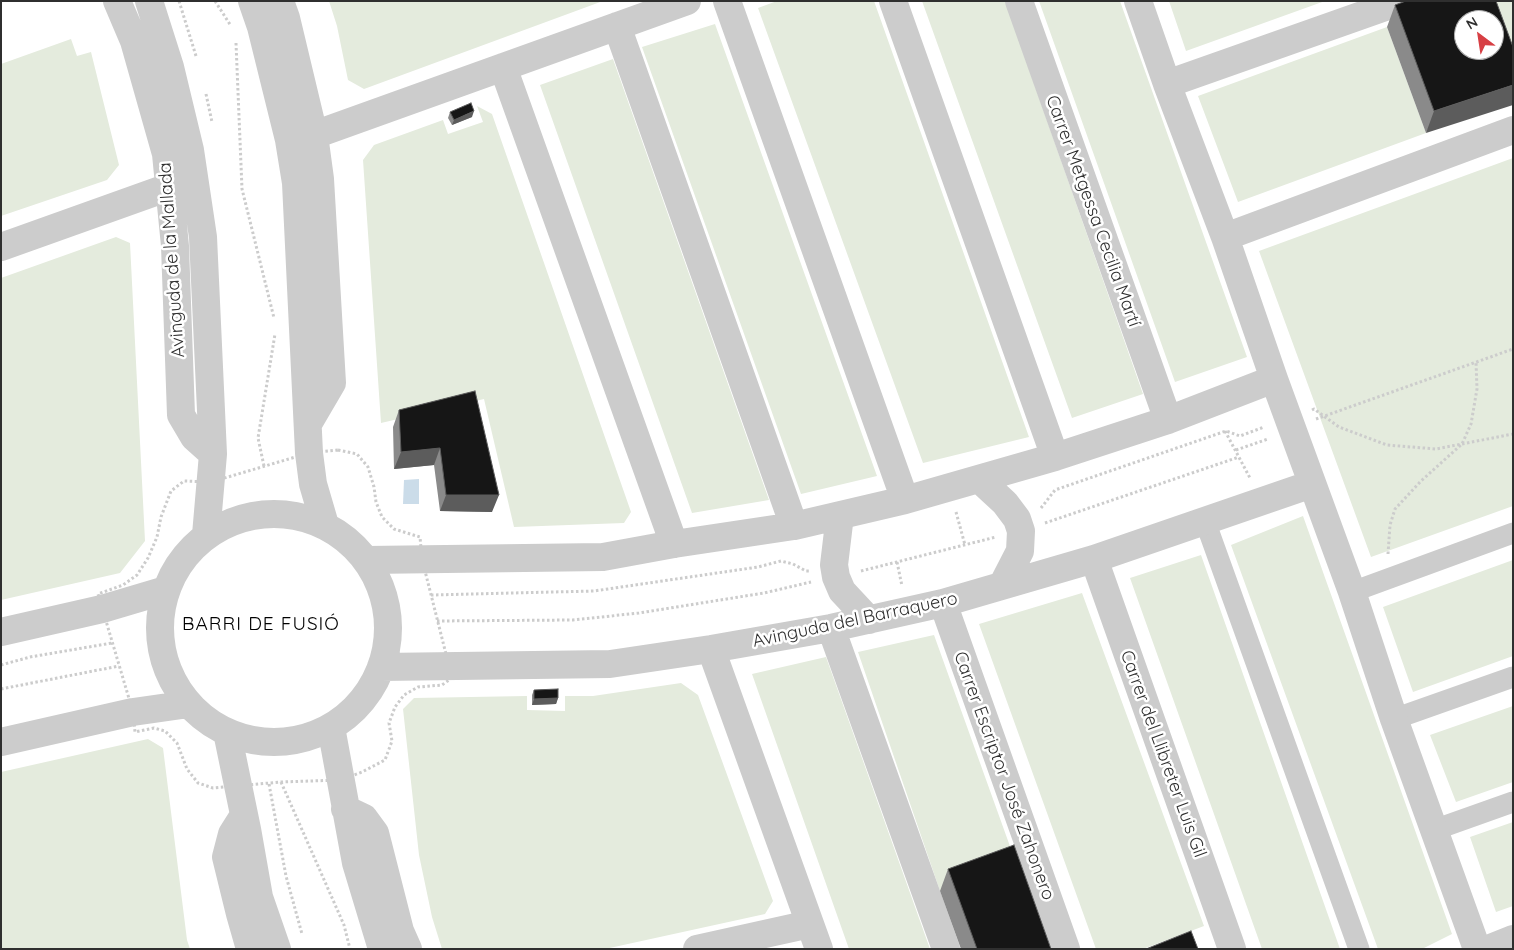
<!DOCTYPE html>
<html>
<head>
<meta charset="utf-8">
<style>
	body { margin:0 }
	#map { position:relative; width:1514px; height:950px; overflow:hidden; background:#fff; font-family:Quicksand,sans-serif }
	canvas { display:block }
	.frame { position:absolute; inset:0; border:2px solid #2f2f2f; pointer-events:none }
	.north { position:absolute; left:1454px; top:10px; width:50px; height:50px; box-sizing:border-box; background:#fff; border:1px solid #acacac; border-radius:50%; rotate:329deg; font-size:14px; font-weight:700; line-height:20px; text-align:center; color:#2f2f2f }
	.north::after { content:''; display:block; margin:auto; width:18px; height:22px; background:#d73f44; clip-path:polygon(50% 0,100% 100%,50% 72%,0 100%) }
</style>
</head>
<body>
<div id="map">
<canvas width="1514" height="950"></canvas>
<div class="frame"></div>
<div class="north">N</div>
</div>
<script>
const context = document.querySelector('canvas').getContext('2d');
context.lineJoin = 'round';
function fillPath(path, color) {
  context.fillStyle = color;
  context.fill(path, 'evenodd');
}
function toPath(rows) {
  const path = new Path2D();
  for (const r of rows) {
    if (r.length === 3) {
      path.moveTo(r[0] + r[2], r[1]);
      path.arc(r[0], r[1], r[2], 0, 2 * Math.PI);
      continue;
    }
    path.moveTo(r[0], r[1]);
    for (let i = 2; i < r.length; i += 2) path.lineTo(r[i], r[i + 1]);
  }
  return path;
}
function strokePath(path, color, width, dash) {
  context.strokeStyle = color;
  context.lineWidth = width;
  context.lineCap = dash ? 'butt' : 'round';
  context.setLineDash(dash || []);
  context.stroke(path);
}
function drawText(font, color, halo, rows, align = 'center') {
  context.font = font + ' Quicksand,sans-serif';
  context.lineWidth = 5;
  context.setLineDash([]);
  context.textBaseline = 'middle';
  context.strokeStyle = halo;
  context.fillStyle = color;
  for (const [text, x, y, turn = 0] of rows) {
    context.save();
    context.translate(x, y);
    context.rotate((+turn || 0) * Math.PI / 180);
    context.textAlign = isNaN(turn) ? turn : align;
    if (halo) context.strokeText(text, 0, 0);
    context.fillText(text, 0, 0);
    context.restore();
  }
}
fillPath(toPath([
	[329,1,603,1,364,89,348,80,337,26],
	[777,1,874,1,1029,437,923,463,758,8],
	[922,1,1005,1,1143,394,1072,418],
	[1039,1,1120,1,1247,357,1175,382],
	[1169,1,1325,1,1186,51],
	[1479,1,1513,1,1513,89,1494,20],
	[715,24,877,476,801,494,642,47],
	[1387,27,1426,133,1238,202,1198,96],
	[71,39,77,56,91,52,119,165,107,180,1,216,1,64],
	[613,59,769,500,692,513,540,85],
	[477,106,492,114,631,512,624,523,514,527,484,399,381,423,363,160,374,145,443,120,448,134,483,122],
	[1513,158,1513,506,1371,557,1259,251],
	[116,237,130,243,145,541,120,573,1,600,1,278],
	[1303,516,1452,934,1422,949,1378,949,1231,545],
	[1201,555,1340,949,1262,949,1130,578],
	[1513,560,1513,656,1413,692,1383,607],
	[1082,593,1204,926,1143,949,1096,949,979,624],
	[934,635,1016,863,940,891,858,652],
	[826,657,930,949,849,949,752,674],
	[681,683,698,695,773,901,765,914,605,949,442,949,432,917,419,855,403,709,414,698,527,696,527,710,565,711,565,696,593,696],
	[1513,706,1513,782,1456,802,1430,735],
	[148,739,163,748,187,940,190,949,1,949,1,772],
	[1513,822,1513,906,1496,912,1470,837]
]), '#e4ebdd');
fillPath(toPath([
	[419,479,419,504,403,504,404,480]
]), '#cbdce9');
strokePath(toPath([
	[179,1,196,56],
	[215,1,231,26],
	[236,43,242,189,274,318],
	[206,94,212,122],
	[1312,410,1314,409,1339,427,1387,445,1436,449,1513,434],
	[1316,419,1513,349],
	[1225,431,1250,478],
	[338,450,357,454,368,467,374,487,376,502,382,517,394,529,420,537,422,559,449,666,449,680,442,685,418,687,404,695,395,707,389,723,392,741,385,760,362,772,341,780,281,782,213,788,198,783,187,769,177,743,165,731,154,728,135,732,133,712,98,594,123,585,137,575,148,558,157,537,161,517,171,491,184,481,211,482,309,453,338,450],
	[1236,450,1268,439],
	[264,466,258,438,275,334],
	[1041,508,1055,490,1226,431,1240,436,1264,427],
	[956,512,965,545],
	[1045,523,1239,457],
	[1388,554,1390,525,1395,509,1421,481,1462,444,1471,424,1477,389,1476,362],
	[897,562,902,586],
	[861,571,996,537],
	[431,595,594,591,758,567,781,561,793,564,806,571,809,571],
	[437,621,573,620,639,613,764,593,811,582],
	[1,665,30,657,112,643],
	[1,689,119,666],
	[281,782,344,925,350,949],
	[269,784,286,876,302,934]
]), '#ccc', 3, [2.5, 2.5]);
strokePath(toPath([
	[1205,521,1359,949],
	[1352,592,1513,533],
	[1394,719,1513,677],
	[1434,830,1513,802]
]), '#ccc', 21);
strokePath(toPath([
	[117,1,134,41,166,154,175,246,181,415,194,437,213,454],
	[149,1,170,67,190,150,203,237,213,454,206,535],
	[252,1,261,27,289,140,296,183,309,453,313,484,325,525],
	[280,1,286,18,314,135,320,179,332,383,308,424],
	[727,1,905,500],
	[893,1,1055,457],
	[1019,1,1168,420],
	[1138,1,1167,84,1225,237,1274,379,1352,592,1394,719,1477,949],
	[617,26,794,526],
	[503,67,674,544],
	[1167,84,1402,1],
	[314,135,687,1],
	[1225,237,1513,130],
	[1,247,169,187],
	[979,479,1005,503,1017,519,1021,531,1020,551,1002,586],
	[274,628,114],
	[840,515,834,565,836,577,842,591,869,620],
	[1094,559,1232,949],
	[367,560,603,557,674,544,794,526,905,500,1055,457,1168,420,1274,379],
	[943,603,1066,949],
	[831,628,946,949],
	[1,632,102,609,166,590],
	[711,649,819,949],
	[381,667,610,664,711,649,831,628,943,603,1094,559,1312,484],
	[331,727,356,863,382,949],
	[227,732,247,829,259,897,277,949],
	[1,742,133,712,189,704],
	[345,809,364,818,375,833,400,931,408,949],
	[244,815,232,834,226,857,240,914,250,949],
	[697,949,810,924],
	[1488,949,1513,939]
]), '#ccc', 28);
fillPath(toPath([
	[1496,1,1426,133,1387,27,1395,5],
	[450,112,472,117,452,125,448,118],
	[475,391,492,512,440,511,434,465,394,469,393,427,399,410],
	[534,690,558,698,556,704,532,705,532,695],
	[948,869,1051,949,961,949,940,891]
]), '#8a8a8a');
fillPath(toPath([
	[1513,85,1513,105,1426,133,1434,111],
	[474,111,472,117,452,125,454,120],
	[440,448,434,465,394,469,401,452],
	[446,495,499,495,492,512,440,511],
	[558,698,556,704,532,705,534,699]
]), '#5c5c5c');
const building = toPath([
	[1406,1,1496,1,1513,47,1513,85,1434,111,1395,5,1406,1],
	[1464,20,1494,20,1494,50,1464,50,1464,20],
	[471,103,474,111,454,120,450,112,471,103],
	[475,391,499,495,446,495,440,448,401,452,399,410,475,391],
	[558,689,558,698,534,699,534,690,558,689],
	[1014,845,1051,949,977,949,948,869,1014,845],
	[1191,931,1198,949,1146,949,1191,931]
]);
fillPath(building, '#161616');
strokePath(building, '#5c5c5c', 1);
drawText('18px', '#2f2f2f', '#fff', [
	["Carrer Metgessa Cecilia Martí",1093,211,70],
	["Avinguda de la Mallada",172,260,-94],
	["Avinguda del Barraquero",855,620,-12],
	["Carrer del Llibreter Luis Gil",1163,754,70],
	["Carrer Escriptor José Zahonero",1004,776,70]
]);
context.letterSpacing = '1px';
drawText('19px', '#000', '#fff', [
	["BARRI DE FUSIÓ",261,624]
]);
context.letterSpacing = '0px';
</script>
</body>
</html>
